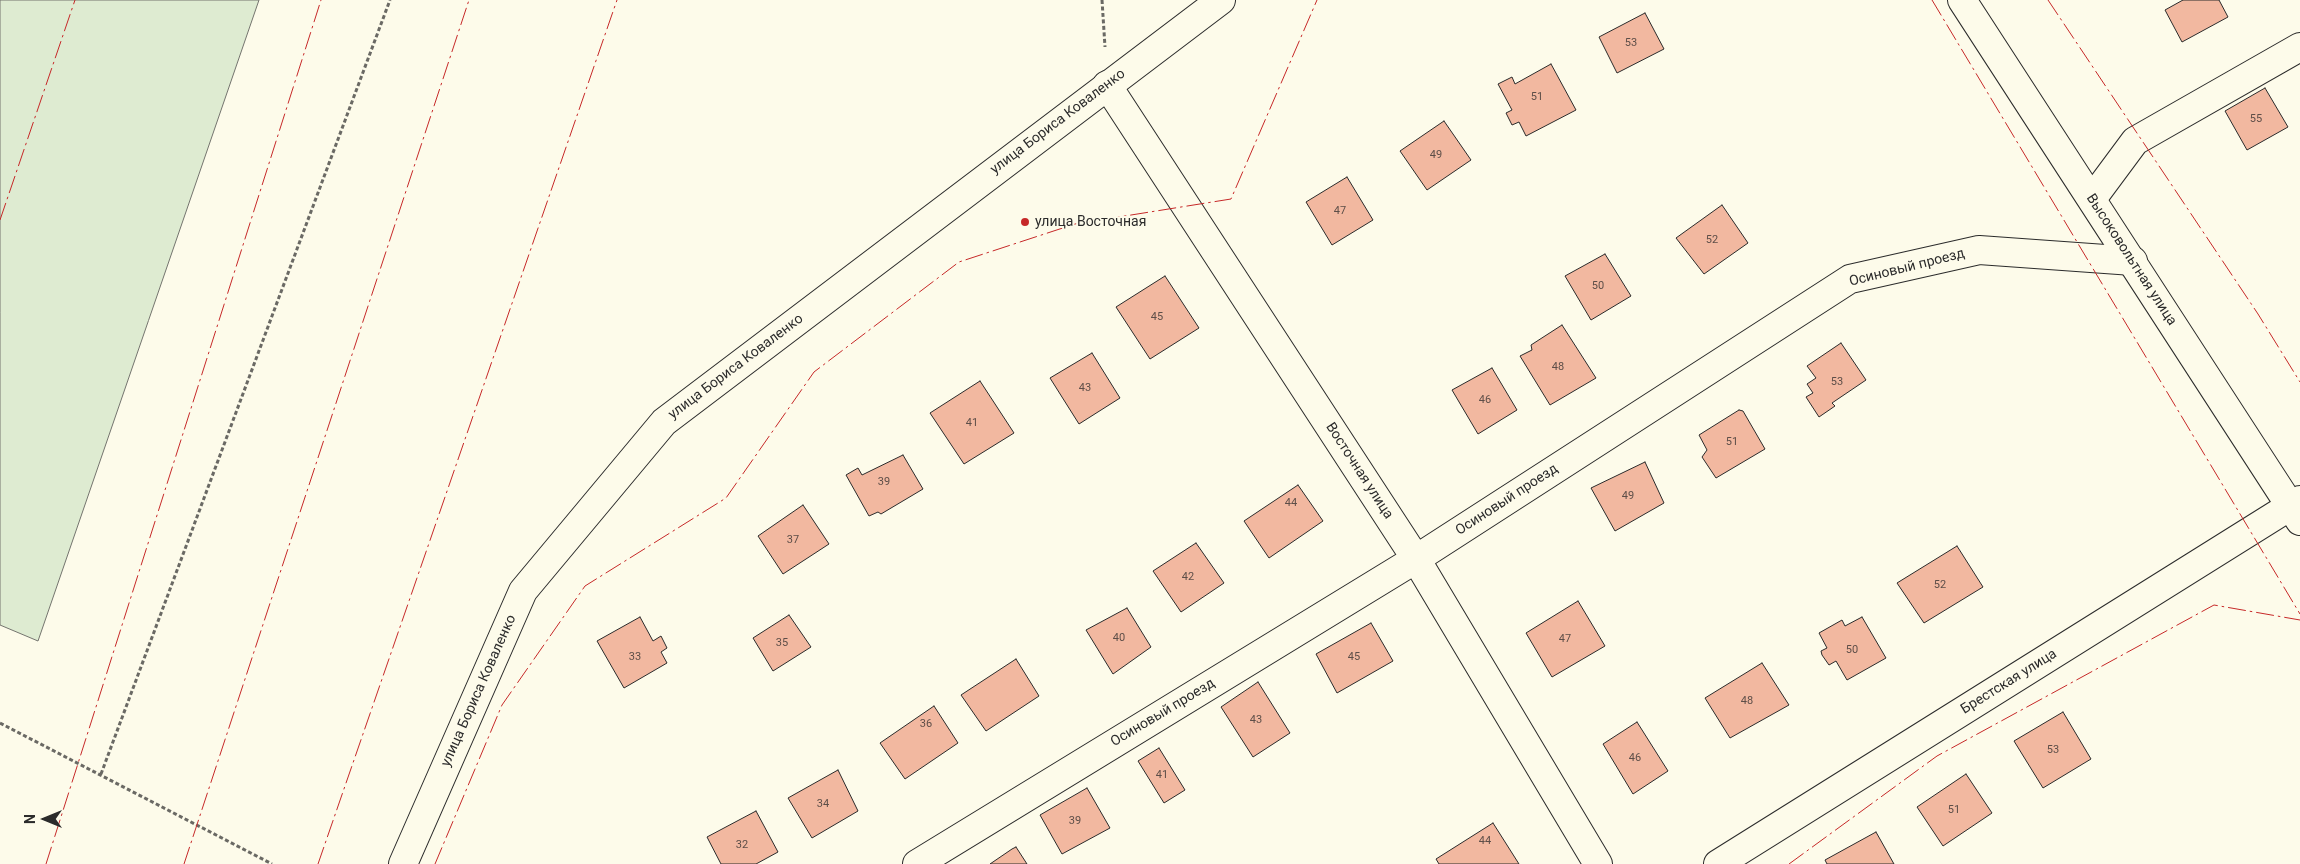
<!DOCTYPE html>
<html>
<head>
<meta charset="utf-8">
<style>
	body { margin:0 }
	#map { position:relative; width:2300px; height:864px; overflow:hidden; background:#fdfbea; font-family:Roboto,sans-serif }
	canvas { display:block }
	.north { position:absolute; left:20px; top:794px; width:50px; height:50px; -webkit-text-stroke:4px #fdfbea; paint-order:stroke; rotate:270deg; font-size:14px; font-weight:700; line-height:20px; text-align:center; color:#2b2b2b }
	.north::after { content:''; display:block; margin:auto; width:18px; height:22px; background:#2b2b2b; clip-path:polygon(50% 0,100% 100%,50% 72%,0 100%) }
</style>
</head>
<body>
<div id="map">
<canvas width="2300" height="864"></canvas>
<div class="north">N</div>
</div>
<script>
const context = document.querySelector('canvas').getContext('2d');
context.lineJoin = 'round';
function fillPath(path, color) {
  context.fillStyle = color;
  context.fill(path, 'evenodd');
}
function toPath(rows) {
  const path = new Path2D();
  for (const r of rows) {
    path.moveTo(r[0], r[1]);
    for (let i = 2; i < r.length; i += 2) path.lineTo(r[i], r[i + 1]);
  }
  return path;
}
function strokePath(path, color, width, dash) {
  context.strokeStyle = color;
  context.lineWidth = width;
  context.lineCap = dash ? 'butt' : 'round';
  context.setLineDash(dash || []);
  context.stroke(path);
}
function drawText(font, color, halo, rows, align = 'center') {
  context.font = font + ' Roboto,sans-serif';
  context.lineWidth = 4;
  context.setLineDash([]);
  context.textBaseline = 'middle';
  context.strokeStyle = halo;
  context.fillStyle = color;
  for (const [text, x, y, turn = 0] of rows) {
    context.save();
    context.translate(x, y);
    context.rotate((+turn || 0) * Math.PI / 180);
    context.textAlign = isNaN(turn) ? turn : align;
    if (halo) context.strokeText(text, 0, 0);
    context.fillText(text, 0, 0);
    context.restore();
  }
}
const green = toPath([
	[0,0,259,0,38,641,0,625,0,0]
]);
fillPath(green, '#deebd1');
strokePath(green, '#74746e', 1);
const building = toPath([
	[2183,0,2219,0,2228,17,2182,42,2165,10,2183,0],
	[1645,13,1664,49,1617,73,1599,37,1645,13],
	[1551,64,1576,110,1526,136,1519,122,1512,125,1506,113,1512,110,1498,84,1512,77,1515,84,1551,64],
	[2265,88,2288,127,2247,150,2225,111,2265,88],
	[1444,121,1471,160,1427,190,1400,151,1444,121],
	[1347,177,1373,220,1332,245,1306,202,1347,177],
	[1722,205,1748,243,1704,274,1676,238,1722,205],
	[1605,254,1631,296,1591,320,1565,276,1605,254],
	[1165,276,1199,328,1150,359,1116,307,1165,276],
	[1562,325,1596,378,1550,405,1520,356,1532,350,1531,345,1562,325],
	[1841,343,1866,380,1832,403,1835,406,1819,417,1806,397,1813,393,1807,384,1816,378,1807,366,1841,343],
	[1092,353,1120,398,1079,424,1050,378,1092,353],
	[1492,368,1517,410,1478,434,1452,390,1492,368],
	[980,381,1014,433,964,464,930,413,980,381],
	[1739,410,1743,411,1765,449,1716,478,1702,457,1707,450,1699,435,1739,410],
	[903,455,923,489,881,514,878,512,869,516,846,475,858,468,862,475,903,455],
	[1645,462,1664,503,1615,531,1591,488,1645,462],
	[1298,485,1323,521,1269,558,1244,521,1298,485],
	[803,505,829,544,783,574,758,536,803,505],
	[1196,543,1224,583,1181,612,1153,571,1196,543],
	[1957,546,1983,587,1924,623,1897,583,1957,546],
	[1578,601,1605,646,1552,677,1526,633,1578,601],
	[1127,608,1151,647,1113,674,1086,630,1127,608],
	[789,615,811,647,773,671,753,638,789,615],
	[640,617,653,641,661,636,667,648,661,652,667,663,624,688,597,641,640,617],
	[1862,617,1886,658,1847,680,1836,661,1829,665,1822,655,1821,651,1827,648,1819,633,1842,620,1845,626,1862,617],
	[1371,623,1393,661,1337,693,1316,654,1371,623],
	[1016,659,1039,696,986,731,961,695,1016,659],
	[1762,663,1789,705,1730,738,1705,698,1762,663],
	[1258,682,1290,733,1253,757,1221,707,1258,682],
	[934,706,958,743,905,779,880,743,934,706],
	[2063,712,2091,759,2043,788,2014,741,2063,712],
	[1637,722,1668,771,1633,794,1603,744,1637,722],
	[1159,748,1185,790,1164,803,1138,761,1159,748],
	[838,770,858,811,812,838,788,798,838,770],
	[1966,774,1992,813,1943,846,1917,807,1966,774],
	[1087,788,1110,828,1062,854,1040,815,1087,788],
	[756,811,778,852,756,864,721,864,707,837,756,811],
	[1493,823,1519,864,1439,864,1436,859,1493,823],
	[1876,832,1894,864,1827,864,1825,860,1876,832],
	[1016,847,1027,864,990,864,1012,849,1016,847]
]);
fillPath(building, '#f2b8a0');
strokePath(building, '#2b2b2b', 1);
const minor = toPath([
	[1107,85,1416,559,1598,864],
	[2092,199,2135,141,2300,47],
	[917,864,1416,559,1850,279,1979,250,2133,261],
	[1718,864,2300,500]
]);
const tertiary = toPath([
	[1962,0,2300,521],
	[403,864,523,591,664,422,1221,0]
]);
strokePath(minor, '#2b2b2b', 30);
strokePath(tertiary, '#2b2b2b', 30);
strokePath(toPath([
	[1102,0,1105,47],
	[0,723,272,864],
	[101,774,390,0]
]), '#6a6964', 3, [4, 2.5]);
strokePath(minor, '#fdfbea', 28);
strokePath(tertiary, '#fdfbea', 28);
strokePath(toPath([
	[1932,0,2300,614],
	[2048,0,2258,314,2300,382],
	[0,220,75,0],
	[46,864,321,0],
	[184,864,469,0],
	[318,864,617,0],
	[435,864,502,705,585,586,726,498,814,372,959,262,1075,224,1231,199,1317,0],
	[1789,864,1937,756,2214,605,2300,620]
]), '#c62828', 1, [18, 4, 2.5, 4]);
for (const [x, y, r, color] of [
	[1025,222,5,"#c62828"]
]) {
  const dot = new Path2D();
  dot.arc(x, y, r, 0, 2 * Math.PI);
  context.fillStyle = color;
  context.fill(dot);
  strokePath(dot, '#fdfbea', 2);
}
drawText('11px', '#5d4e48', null, [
	["53",1631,43],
	["51",1537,97],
	["55",2256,119],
	["49",1436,155],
	["47",1340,211],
	["52",1712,240],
	["50",1598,286],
	["45",1157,317],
	["48",1558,367],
	["53",1837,382],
	["43",1085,388],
	["46",1485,400],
	["41",972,423],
	["51",1732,442],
	["39",884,482],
	["49",1628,496],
	["44",1291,503],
	["37",793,540],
	["42",1188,577],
	["52",1940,585],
	["40",1119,638],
	["47",1565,639],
	["35",782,643],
	["50",1852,650],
	["33",635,657],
	["45",1354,657],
	["48",1747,701],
	["43",1256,720],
	["36",926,724],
	["53",2053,750],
	["46",1635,758],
	["41",1162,775],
	["34",823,804],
	["51",1954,810],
	["39",1075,821],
	["44",1485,841],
	["32",742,845]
]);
drawText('14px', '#2b2b2b', '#fdfbea', [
	["улица Бориса Коваленко",1058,122,-37],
	["Высоковольтная улица",2131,260,57],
	["Осиновый проезд",1907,268,-14],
	["улица Бориса Коваленко",736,367,-37],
	["Восточная улица",1359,471,57],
	["Осиновый проезд",1507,500,-33],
	["Брестская улица",2009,682,-32],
	["улица Бориса Коваленко",479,691,-66],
	["Осиновый проезд",1163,713,-31]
]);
drawText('14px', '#2b2b2b', '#fdfbea', [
	["улица Восточная",1035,222]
], 'left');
</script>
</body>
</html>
